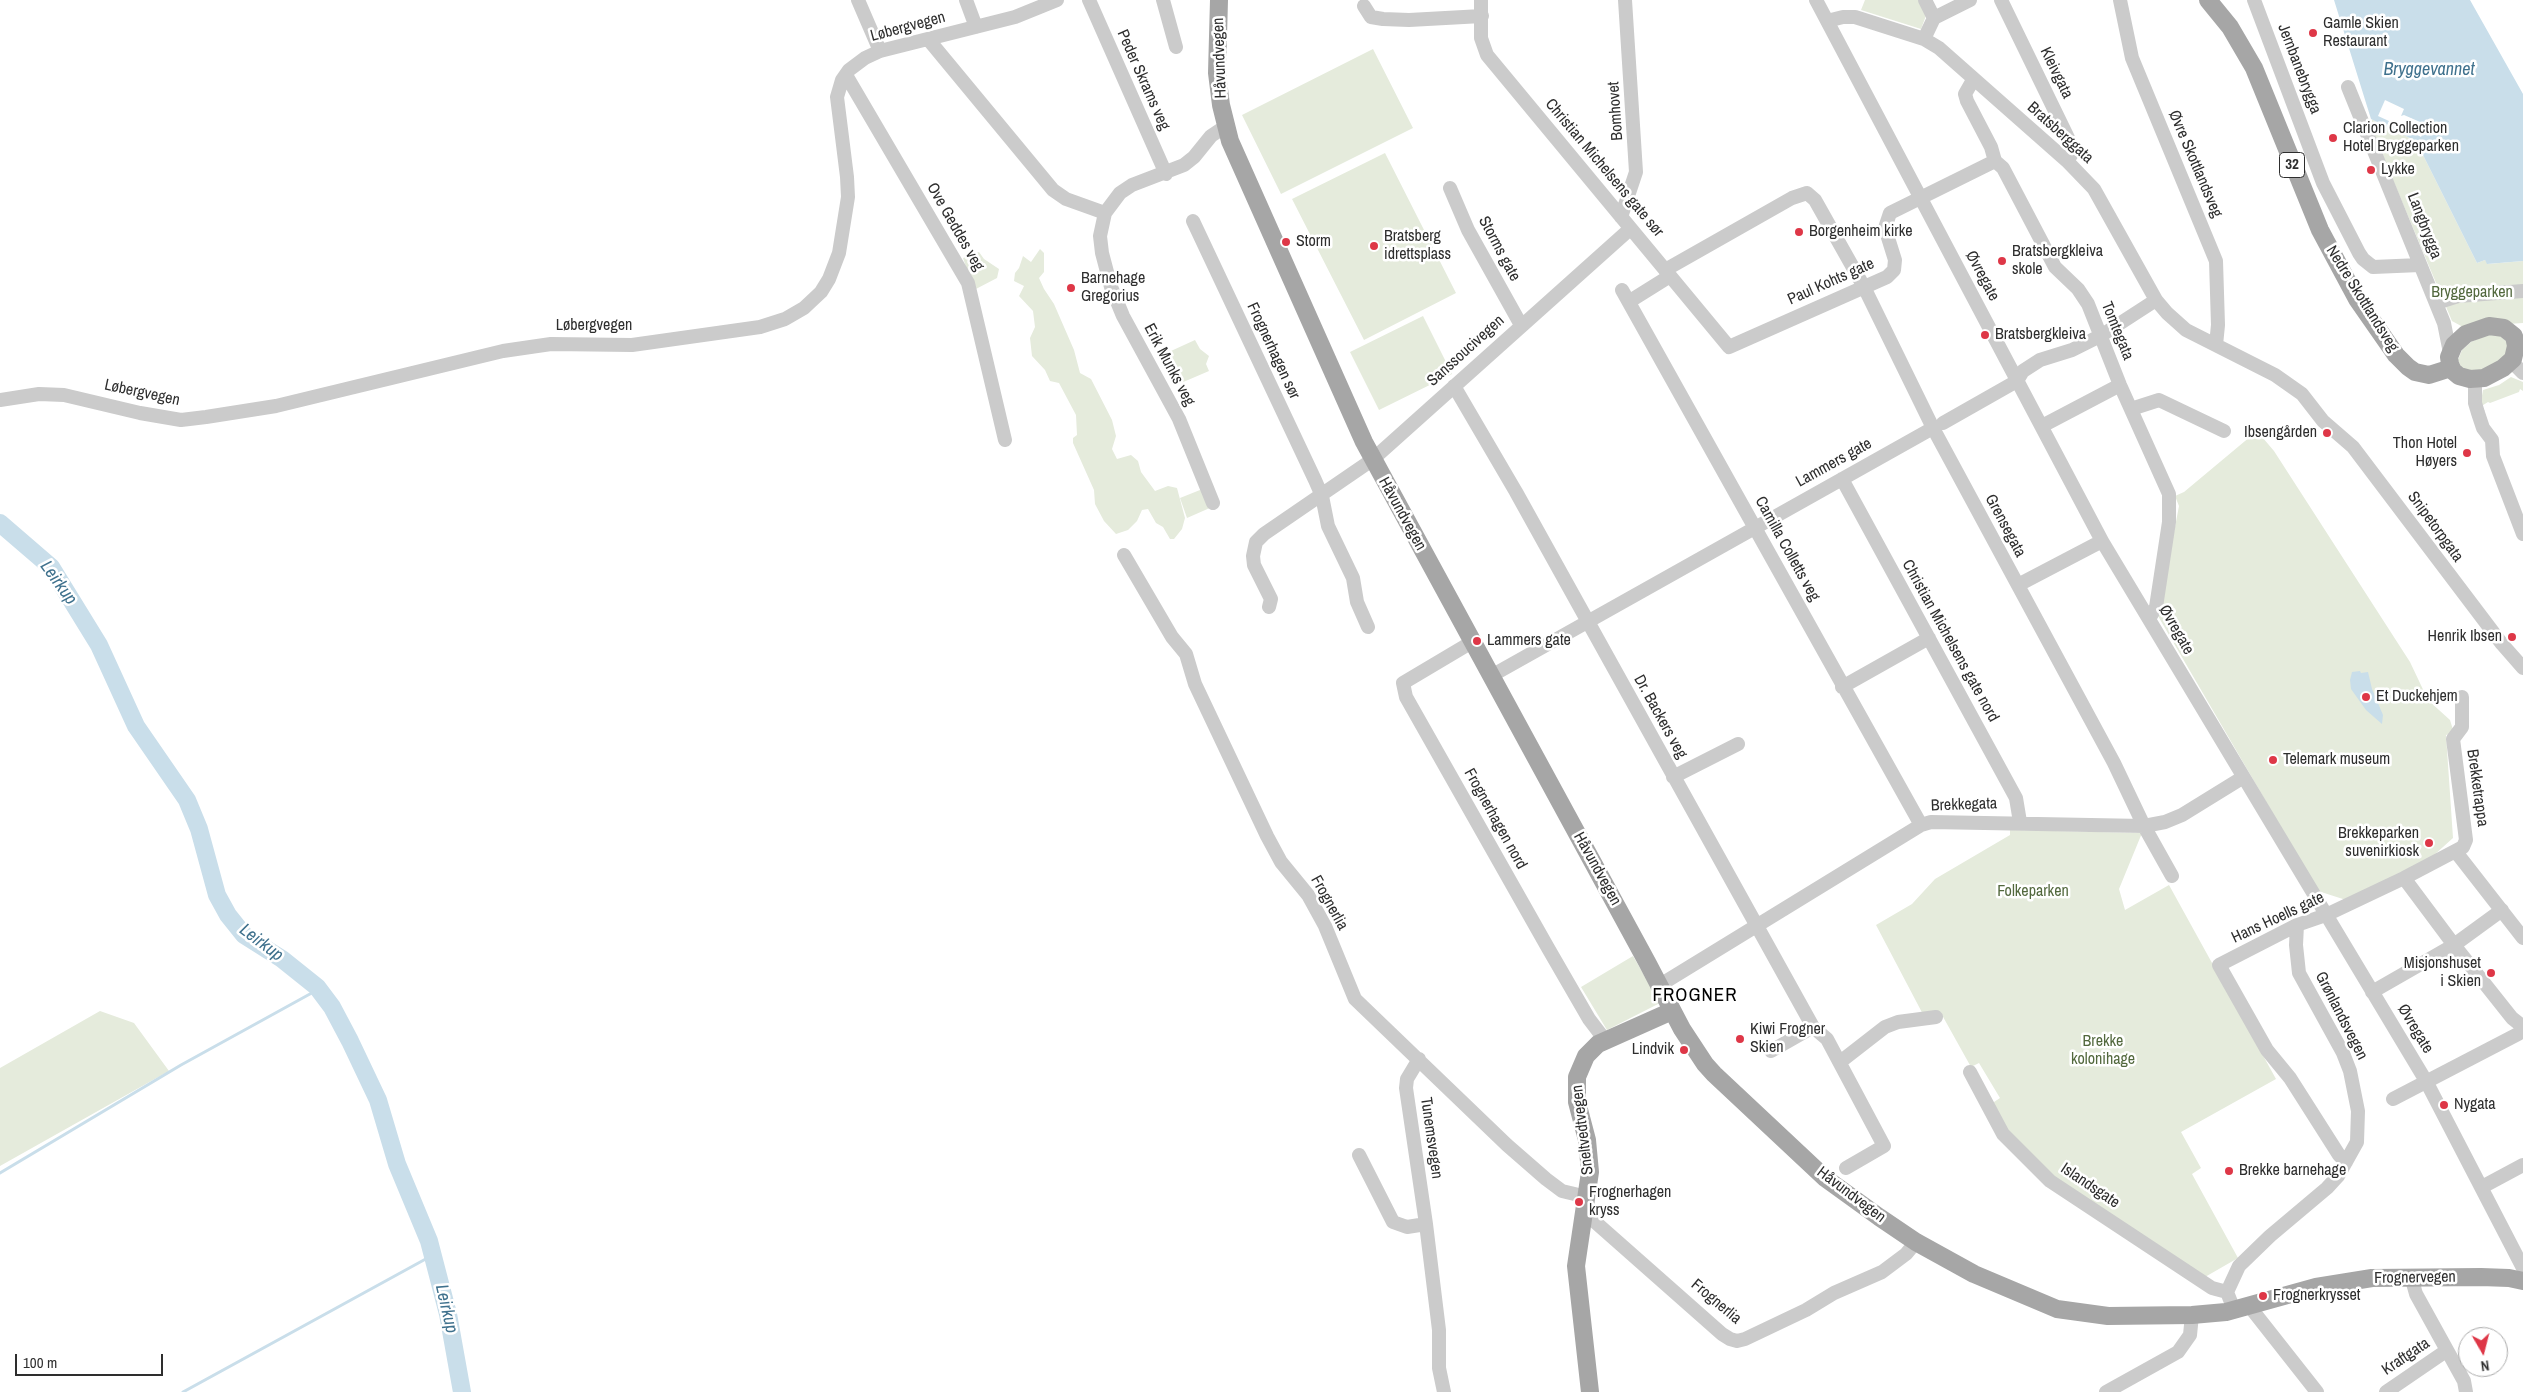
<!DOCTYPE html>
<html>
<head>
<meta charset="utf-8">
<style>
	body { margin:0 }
	#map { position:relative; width:2523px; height:1392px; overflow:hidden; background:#fff; font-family:"Archivo Narrow",sans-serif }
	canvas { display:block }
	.north { position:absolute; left:2458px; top:1327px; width:50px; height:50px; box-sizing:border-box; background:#fff; border:1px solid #ababab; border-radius:50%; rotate:172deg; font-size:14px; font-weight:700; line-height:20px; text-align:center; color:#2e2e2e }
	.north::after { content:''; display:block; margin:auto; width:18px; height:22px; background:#de3747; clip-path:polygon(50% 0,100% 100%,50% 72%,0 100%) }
	.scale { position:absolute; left:15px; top:1354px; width:148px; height:22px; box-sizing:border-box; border:2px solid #2e2e2e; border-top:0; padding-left:6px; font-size:15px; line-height:18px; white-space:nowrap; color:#2e2e2e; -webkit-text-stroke:4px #fff; paint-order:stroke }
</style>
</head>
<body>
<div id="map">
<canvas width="2523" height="1392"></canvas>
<div class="north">N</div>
<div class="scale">100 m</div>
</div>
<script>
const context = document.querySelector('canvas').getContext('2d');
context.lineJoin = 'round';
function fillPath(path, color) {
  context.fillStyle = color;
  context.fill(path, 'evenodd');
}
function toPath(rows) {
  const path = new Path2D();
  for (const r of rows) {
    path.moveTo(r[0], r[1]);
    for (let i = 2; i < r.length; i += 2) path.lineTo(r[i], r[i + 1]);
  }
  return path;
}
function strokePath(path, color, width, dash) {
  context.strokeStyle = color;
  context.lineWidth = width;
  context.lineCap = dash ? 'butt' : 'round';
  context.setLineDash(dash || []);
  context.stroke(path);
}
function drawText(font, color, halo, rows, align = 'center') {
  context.font = font + ' "Archivo Narrow",sans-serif';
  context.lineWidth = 5;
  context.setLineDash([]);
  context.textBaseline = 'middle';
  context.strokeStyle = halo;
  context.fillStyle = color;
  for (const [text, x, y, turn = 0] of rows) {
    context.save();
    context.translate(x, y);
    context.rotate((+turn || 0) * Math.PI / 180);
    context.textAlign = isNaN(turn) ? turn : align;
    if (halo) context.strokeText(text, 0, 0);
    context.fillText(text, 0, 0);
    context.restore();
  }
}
fillPath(toPath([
	[1865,0,1921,0,1927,13,1921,29,1861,10],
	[1373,49,1413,128,1281,194,1242,115],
	[2371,119,2416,141,2477,263,2485,260,2488,264,2523,261,2523,323,2463,327,2452,321,2372,130],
	[1385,153,1456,293,1364,340,1292,199],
	[1040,249,1044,253,1044,272,1039,278,1044,289,1054,304,1074,350,1080,373,1091,379,1112,420,1116,436,1112,449,1117,459,1131,455,1138,461,1141,472,1155,491,1168,486,1177,488,1185,518,1182,529,1174,539,1170,539,1163,527,1156,523,1148,509,1142,510,1137,521,1128,530,1116,534,1104,521,1095,504,1094,490,1073,443,1073,438,1077,435,1076,415,1059,383,1050,381,1045,370,1032,356,1030,338,1035,327,1033,311,1019,296,1024,286,1014,281,1015,273,1019,268,1023,256,1031,262],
	[979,252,984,259,999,269,997,278,974,290,963,258],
	[1423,316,1452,374,1379,410,1350,352],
	[2488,334,2499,335,2507,342,2507,353,2502,359,2483,370,2474,371,2462,369,2458,360,2462,350,2471,342],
	[1195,340,1200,349,1209,356,1206,364,1209,371,1174,386,1160,356],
	[2511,377,2523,382,2523,391,2520,389,2519,392,2490,403,2488,402,2480,407,2483,390,2499,385],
	[2257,431,2274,451,2410,662,2428,700,2450,720,2454,733,2446,735,2453,838,2433,856,2346,900,2318,891,2158,616,2179,506,2175,496,2184,492],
	[1200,490,1205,492,1212,507,1187,518,1180,498],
	[2010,830,2142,833,2119,889,2125,910,2169,885,2276,1079,2181,1132,2201,1168,2192,1174,2238,1258,2205,1277,2044,1170,2007,1133,1991,1104,2000,1098,1979,1063,1971,1067,1942,1015,1927,1022,1876,925,1912,904,1935,879,2010,835],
	[1633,956,1660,1003,1607,1030,1581,987],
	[100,1011,134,1023,169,1071,0,1166,0,1068]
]), '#e5ebdc');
fillPath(toPath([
	[2334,0,2470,0,2523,94,2523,261,2487,264,2485,260,2477,263,2416,141,2371,119],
	[2360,671,2361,673,2368,672,2372,689,2383,715,2382,724,2366,710,2351,689,2350,680,2352,672]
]), '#c9deea');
fillPath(toPath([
	[2385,100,2404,109,2401,116,2404,115,2427,125,2421,137,2396,124,2392,123,2389,128,2387,126,2389,121,2378,116]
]), '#fff');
strokePath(toPath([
	[0,1173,181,1065,319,989],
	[183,1392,433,1255]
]), '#c9deea', 3);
strokePath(toPath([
	[0,523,51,567,99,645,136,726,187,800,199,829,217,895,228,915,244,935,282,959,317,987,332,1007,350,1041,378,1100,397,1164,429,1241,448,1314,462,1392]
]), '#c9deea', 18);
strokePath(toPath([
	[858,0,880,51],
	[966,0,976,27],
	[1089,0,1166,174],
	[1163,0,1176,47],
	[1481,0,1481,38,1487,55,1729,347,1887,277,1894,270,1895,260,1885,228,1890,213,1995,161],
	[1816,0,2102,541,2426,1081,2523,1268],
	[2001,0,2072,146,2073,152,2067,161],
	[2120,0,2132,58,2216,261,2218,325,2216,345],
	[2254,0,2323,183,2359,253,2363,259,2373,267,2420,265],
	[1364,6,1371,17,1383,19,1409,20,1482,16],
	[1934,18,1970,0],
	[1827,21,1843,17,1855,17,1924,39,1939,48,2067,161,2094,189,2156,300,2167,313,2186,330,2275,375,2302,394,2323,421,2353,447,2502,644,2523,668],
	[928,39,1053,190,1066,199,1105,213],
	[1924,39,1934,18,1925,0],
	[846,75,968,283,1005,440],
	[1973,80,1965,94,1967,101,1991,147,1995,161,2003,168,2055,267,2078,289,2088,304,2120,385,2169,494,2169,522,2156,607,2149,619],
	[2348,87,2444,323,2450,353],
	[1450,188,1468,230,1521,325],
	[1621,217,1636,172,1625,0],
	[1193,221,1315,480,1322,496,1328,526,1353,578,1357,602,1368,627],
	[1665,270,1792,198,1807,193,1815,200,1864,287,1933,428,2114,763,2144,826,2172,876],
	[1622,290,1921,825],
	[1630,301,1670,276],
	[2436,303,2458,296,2523,291],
	[2511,361,2523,373],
	[2475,379,2475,403,2478,413,2483,428,2492,440,2493,456,2523,534],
	[1454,386,1516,492,1813,1027,1827,1039,1884,1146,1846,1168],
	[0,400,39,394,64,395,140,413,181,420,206,417,276,406,503,351,551,344,632,345,760,327,785,319,804,308,821,292,829,279,839,253,848,197,847,177,837,97,842,80,849,70,865,58,880,51,1015,17,1057,0],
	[2131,409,2159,400,2224,431],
	[1943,423,2017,381,2023,371,2040,360,2072,350,2102,335,2156,300],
	[2042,426,2120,385],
	[1842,479,2016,798,2020,822],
	[1213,503,1179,419,1123,316,1111,287,1102,253,1100,236,1105,213,1120,193,1132,185,1184,165,1194,157,1211,136,1226,126],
	[1124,555,1172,637,1186,654,1195,684,1267,836,1281,862,1308,895,1325,926,1355,999,1507,1145,1546,1179,1562,1191,1587,1197],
	[2018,585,2102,541],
	[1269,607,1271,599,1254,565,1253,556,1256,542,1264,534,1372,460,1630,229],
	[1472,642,1403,683,1406,697,1548,948,1589,1019,1605,1040],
	[1491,676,1933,428],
	[1842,687,1929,638],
	[1673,777,1738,744],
	[2456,852,2523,938],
	[2404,878,2454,945,2512,1018,2522,1026],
	[1660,985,1921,825,1931,822,2144,826,2165,822,2182,815,2242,778],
	[2372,992,2454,945,2502,910],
	[1771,1051,1813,1027],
	[1419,1059,1407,1079,1406,1088,1426,1224,1439,1330,1439,1368,1444,1392],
	[1840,1062,1885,1027,1898,1022,1936,1017],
	[1970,1072,2003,1134,2050,1181,2212,1288,2227,1292],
	[2393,1099,2518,1034],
	[1359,1155,1393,1222,1407,1227,1426,1224],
	[2346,1162,2339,1155,2290,1078,2267,1050,2219,965,2297,925,2326,915,2404,878,2463,847,2466,840,2453,739,2462,727,2462,697],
	[2482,1187,2523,1165],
	[1585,1213,1722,1334,1730,1339,1737,1341,1745,1339,1806,1310,1834,1293,1882,1272,1906,1254,1916,1242],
	[2411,1276,2416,1294,2464,1381,2466,1392],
	[2250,1307,2317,1392],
	[2234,1310,2227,1292,2239,1266,2270,1236,2327,1188,2338,1176,2357,1142,2358,1111,2350,1071,2343,1053,2299,973,2296,945,2297,925],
	[2106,1392,2178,1352,2190,1335,2192,1315],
	[2386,1392,2446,1351]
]), '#cbcbcb', 14);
strokePath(toPath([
	[1219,0,1217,73,1221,105,1230,141,1364,442,1647,962,1682,1029,1705,1064,1714,1074,1825,1178,1879,1217,1916,1242,1974,1274,2057,1309,2108,1316,2192,1315,2226,1312,2316,1287,2372,1278,2481,1277,2509,1278,2523,1281],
	[2208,0,2230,27,2254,68,2320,230,2357,299,2396,355,2408,367,2415,372,2429,375,2451,368],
	[2489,326,2504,328,2514,336,2516,346,2513,359,2503,368,2484,378,2470,379,2459,376,2453,371,2450,364,2449,357,2454,345,2466,334,2489,326],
	[1590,1392,1576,1266,1590,1172,1587,1140,1577,1102,1577,1077,1586,1056,1598,1044,1672,1011]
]), '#a6a6a6', 18);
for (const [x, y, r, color] of [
	[2313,33,5,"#de3747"],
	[2333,138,5,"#de3747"],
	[2371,170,5,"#de3747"],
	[1799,232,5,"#de3747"],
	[1286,242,5,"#de3747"],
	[1374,246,5,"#de3747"],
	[2002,261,5,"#de3747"],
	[1071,288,5,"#de3747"],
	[1985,335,5,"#de3747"],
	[2327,433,5,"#de3747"],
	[2467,453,5,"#de3747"],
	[2512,637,5,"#de3747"],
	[1477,641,5,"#de3747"],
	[2366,697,5,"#de3747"],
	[2273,760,5,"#de3747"],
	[2429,843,5,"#de3747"],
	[2491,973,5,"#de3747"],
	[1740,1039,5,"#de3747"],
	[1684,1050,5,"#de3747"],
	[2444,1105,5,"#de3747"],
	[2229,1171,5,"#de3747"],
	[1579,1202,5,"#de3747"],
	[2263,1296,5,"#de3747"]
]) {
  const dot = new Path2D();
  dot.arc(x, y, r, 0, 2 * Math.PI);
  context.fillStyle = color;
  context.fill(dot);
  strokePath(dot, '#fff', 2);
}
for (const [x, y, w] of [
	[2292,165,25]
]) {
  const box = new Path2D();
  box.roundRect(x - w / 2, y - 12.5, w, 25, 4);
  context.fillStyle = '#fff';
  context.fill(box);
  strokePath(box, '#2e2e2e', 1);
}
drawText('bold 15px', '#2e2e2e', null, [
	["32",2292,165]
]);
drawText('16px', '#2e2e2e', '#fff', [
	["Gamle Skien",2323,24],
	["Restaurant",2323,42],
	["Clarion Collection",2343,129],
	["Hotel Bryggeparken",2343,147],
	["Lykke",2381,170],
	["Borgenheim kirke",1809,232],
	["Bratsberg",1384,237],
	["idrettsplass",1384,255],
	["Storm",1296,242],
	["Bratsbergkleiva",2012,252],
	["skole",2012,270],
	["Barnehage",1081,279],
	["Gregorius",1081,297],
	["Bratsbergkleiva",1995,335],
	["Ibsengården",2317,433,"right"],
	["Thon Hotel",2457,444,"right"],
	["Høyers",2457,462,"right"],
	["Henrik Ibsen",2502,637,"right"],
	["Lammers gate",1487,641],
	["Et Duckehjem",2376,697],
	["Telemark museum",2283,760],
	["Brekkeparken",2419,834,"right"],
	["suvenirkiosk",2419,852,"right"],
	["Misjonshuset",2481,964,"right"],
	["i Skien",2481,982,"right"],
	["Kiwi Frogner",1750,1030],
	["Skien",1750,1048],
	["Lindvik",1674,1050,"right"],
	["Nygata",2454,1105],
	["Brekke barnehage",2239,1171],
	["Frognerhagen",1589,1193],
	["kryss",1589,1211],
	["Frognerkrysset",2273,1296]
], 'left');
drawText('16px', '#2e2e2e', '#fff', [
	["Løbergvegen",908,27,-15],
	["Håvundvegen",1220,58,-92],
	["Jernbanebrygga",2299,69,69],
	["Kleivgata",2056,73,64],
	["Peder Skrams veg",1143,80,66],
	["Bomhovet",1616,111,-94],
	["Bratsberggata",2060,133,42],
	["Øvre Skottlandsveg",2195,164,67],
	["Christian Michelsens gate sør",1604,168,50],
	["Langbrygga",2424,226,69],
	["Ove Geddes veg",955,227,60],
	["Storms gate",1499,249,62],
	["Øvregate",1982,276,62],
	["Paul Kohts gate",1831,282,-24],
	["Nedre Skottlandsveg",2362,299,58],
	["Løbergvegen",594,326],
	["Tomtegata",2117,331,68],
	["Frognerhagen sør",1273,351,65],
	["Sanssoucivegen",1466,351,-42],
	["Erik Munks veg",1169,365,62],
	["Løbergvegen",142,393,12],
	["Lammers gate",1834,463,-29],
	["Håvundvegen",1402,514,61],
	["Grensegata",2005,526,62],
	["Snipetorpgata",2435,527,54],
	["Camilla Colletts veg",1787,549,61],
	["Øvregate",2176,630,60],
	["Christian Michelsens gate nord",1950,641,61],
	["Dr. Backers veg",1660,717,61],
	["Brekketrappa",2477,788,82],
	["Brekkegata",1964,805,-2],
	["Frognerhagen nord",1495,819,61],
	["Håvundvegen",1597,869,61],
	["Frognerlia",1329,903,61],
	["Hans Hoells gate",2278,918,-25],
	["Grønlandsvegen",2341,1016,63],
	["Øvregate",2415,1029,59],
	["Sneltvedtvegen",1583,1130,-97],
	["Tunemsvegen",1431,1138,82],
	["Islandsgate",2090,1186,34],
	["Håvundvegen",1851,1195,37],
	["Frognervegen",2415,1278,-1],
	["Frognerlia",1716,1302,40],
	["Kraftgata",2406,1357,-34]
]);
drawText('16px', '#52683d', '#fff', [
	["Bryggeparken",2472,293],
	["Folkeparken",2033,892],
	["Brekke",2103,1042],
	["kolonihage",2103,1060]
]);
drawText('italic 18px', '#3f718d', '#fff', [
	["Bryggevannet",2429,70],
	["Leirkup",58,583,54],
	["Leirkup",261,943,37],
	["Leirkup",446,1309,77]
]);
context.letterSpacing = '1px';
drawText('19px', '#000', '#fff', [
	["FROGNER",1695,996]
]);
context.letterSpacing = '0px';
</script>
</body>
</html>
